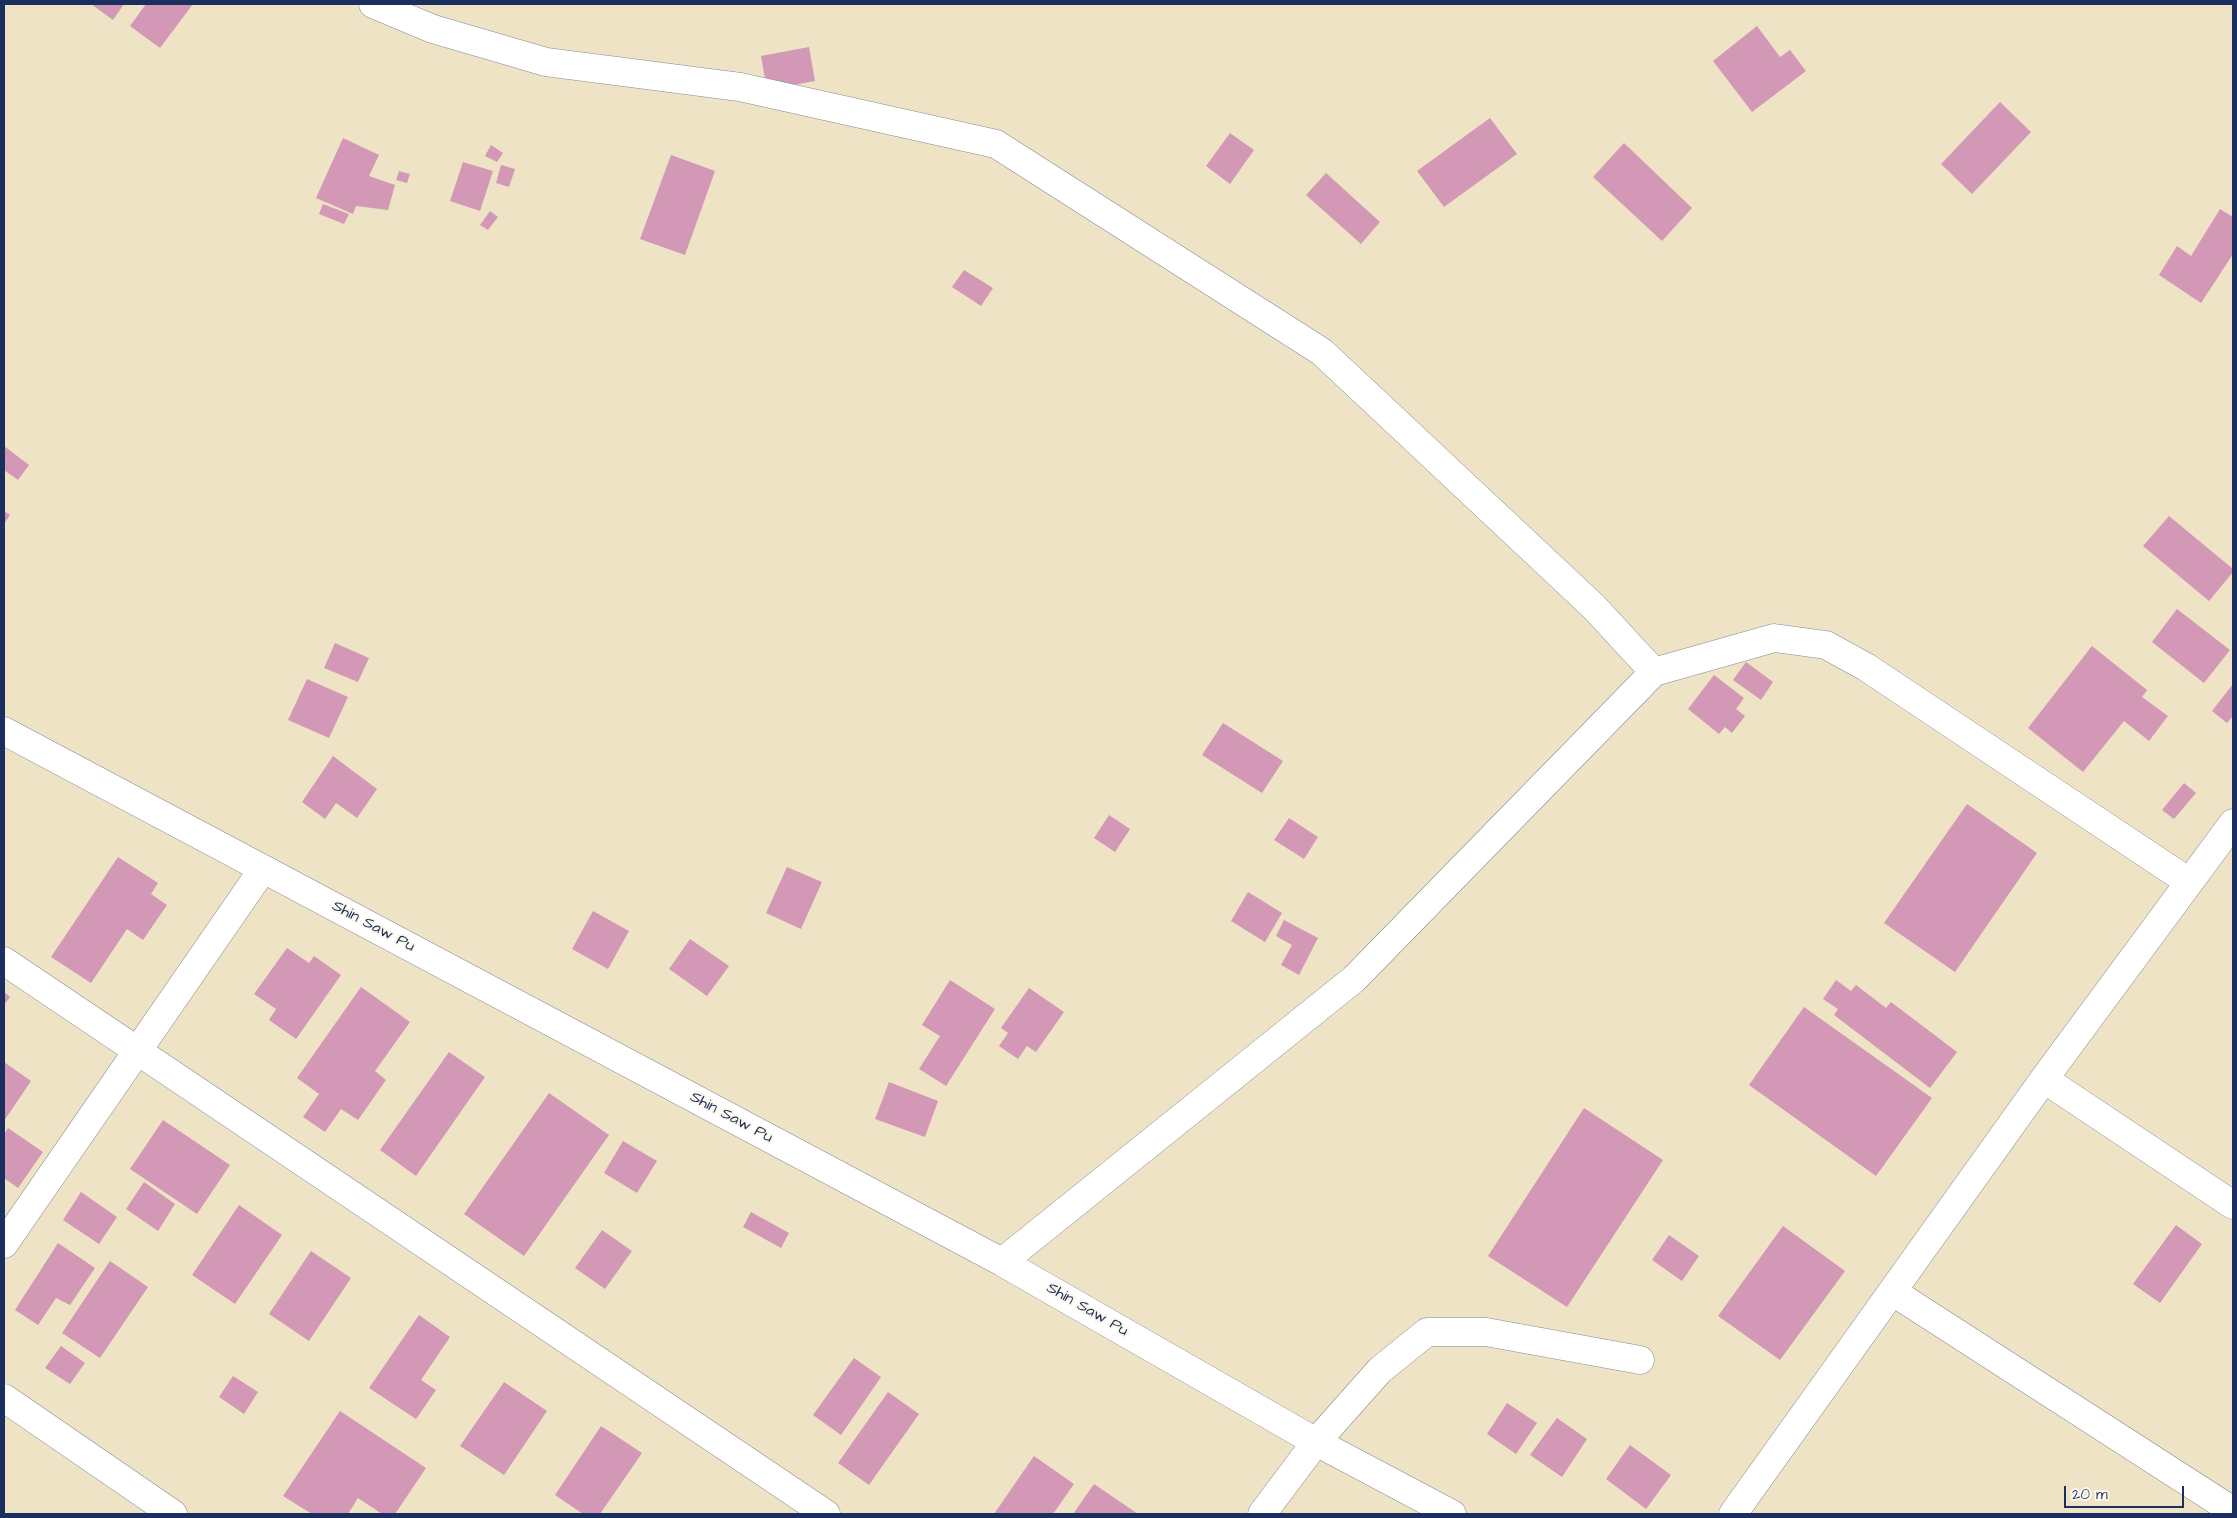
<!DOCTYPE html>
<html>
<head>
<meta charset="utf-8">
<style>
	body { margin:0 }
	#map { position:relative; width:2237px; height:1518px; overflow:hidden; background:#efe3c5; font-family:"Architects Daughter",sans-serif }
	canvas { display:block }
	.frame { position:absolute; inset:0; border:5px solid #1b2f5e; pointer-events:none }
	.scale { position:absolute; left:2064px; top:1486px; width:120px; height:22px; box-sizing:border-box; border:2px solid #1b2f5e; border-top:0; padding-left:6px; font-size:15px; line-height:18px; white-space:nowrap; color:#1b2f5e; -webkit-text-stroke:4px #fbf7ec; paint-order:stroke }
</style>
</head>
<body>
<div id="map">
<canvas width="2237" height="1518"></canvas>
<div class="frame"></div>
<div class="scale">20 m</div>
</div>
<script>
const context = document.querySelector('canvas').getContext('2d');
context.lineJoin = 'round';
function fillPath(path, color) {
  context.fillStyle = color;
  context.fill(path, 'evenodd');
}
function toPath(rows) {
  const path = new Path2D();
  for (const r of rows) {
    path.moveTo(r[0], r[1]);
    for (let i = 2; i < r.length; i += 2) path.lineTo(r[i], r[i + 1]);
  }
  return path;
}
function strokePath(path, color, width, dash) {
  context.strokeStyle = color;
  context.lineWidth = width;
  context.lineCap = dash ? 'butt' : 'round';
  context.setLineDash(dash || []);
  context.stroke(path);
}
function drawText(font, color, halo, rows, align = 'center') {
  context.font = font + ' "Architects Daughter",sans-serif';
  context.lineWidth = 4;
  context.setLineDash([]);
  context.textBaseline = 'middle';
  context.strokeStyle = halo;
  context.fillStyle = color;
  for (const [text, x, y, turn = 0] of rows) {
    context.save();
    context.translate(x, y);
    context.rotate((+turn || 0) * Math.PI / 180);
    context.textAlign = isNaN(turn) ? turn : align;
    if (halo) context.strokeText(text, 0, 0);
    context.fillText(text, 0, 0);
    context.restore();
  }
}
fillPath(toPath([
	[91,4,124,4,113,20],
	[146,4,193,4,160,48,130,26],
	[1757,26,1780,57,1790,50,1806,71,1752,112,1713,61],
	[809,47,815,81,767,90,761,56],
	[2000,102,2031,132,1972,194,1941,164],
	[1490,118,1517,154,1444,207,1417,171],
	[1230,133,1254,150,1230,184,1206,166],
	[343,138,379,155,369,176,395,185,388,210,356,206,353,214,316,198],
	[1624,143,1692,208,1662,241,1593,177],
	[491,145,503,153,497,162,485,156],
	[671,155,715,171,685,255,640,239],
	[463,162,493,171,480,211,450,201],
	[501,165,515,169,509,187,496,183],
	[399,171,410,174,407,183,396,180],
	[1326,173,1380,222,1361,244,1306,195],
	[323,204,349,214,344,224,319,214],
	[2220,209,2233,217,2233,254,2201,303,2159,275,2177,246,2191,256],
	[490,211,498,217,488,230,480,225],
	[964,270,993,288,981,306,952,287],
	[4,446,29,465,18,480,4,470],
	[4,511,10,515,4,524],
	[2169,516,2233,569,2233,572,2209,601,2143,546],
	[2177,609,2230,650,2204,683,2152,642],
	[335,643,369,658,358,682,324,668],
	[2092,646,2147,690,2142,697,2168,716,2149,741,2124,721,2083,772,2028,728],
	[1746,662,1773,682,1761,700,1733,680],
	[1714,675,1744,698,1736,709,1745,716,1732,733,1725,727,1719,734,1688,709],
	[307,679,348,697,329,738,288,720],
	[2233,684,2233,716,2227,723,2212,711],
	[1223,723,1283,761,1262,793,1202,755],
	[333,756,377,789,357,818,336,803,325,819,302,802],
	[2184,783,2196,793,2174,819,2162,810],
	[1967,804,2037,853,1955,972,1884,923],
	[1109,815,1130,829,1115,852,1094,838],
	[1289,818,1318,837,1304,859,1274,840],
	[118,857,158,883,151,894,167,905,143,940,127,929,91,983,51,957],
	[787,867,822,882,801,929,766,913],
	[1248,892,1282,913,1265,942,1231,921],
	[593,911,629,931,608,969,572,949],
	[1284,920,1318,938,1299,975,1281,965,1292,945,1276,936],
	[690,939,729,966,707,996,669,969],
	[287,948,309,963,314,956,341,975,296,1039,269,1020,276,1009,254,994],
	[950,980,995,1009,946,1086,919,1069,940,1036,922,1025],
	[1836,980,1851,991,1856,985,1886,1008,1891,1002,1957,1052,1930,1088,1834,1015,1838,1009,1823,999],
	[361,987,410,1022,375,1071,386,1080,358,1120,341,1109,325,1132,303,1117,319,1094,297,1078],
	[1029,988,1064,1012,1036,1052,1027,1046,1018,1059,999,1046,1008,1033,1001,1028],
	[4,992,10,997,4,1005],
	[1804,1007,1932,1098,1876,1176,1749,1085],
	[449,1052,485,1077,416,1176,380,1150],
	[4,1062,31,1081,4,1121],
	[889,1082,938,1101,925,1137,875,1119],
	[549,1093,609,1135,524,1256,464,1214],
	[1584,1108,1663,1160,1567,1307,1488,1256],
	[163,1120,230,1165,197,1214,130,1169],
	[8,1128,43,1152,18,1188,4,1178,4,1135],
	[623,1141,657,1161,637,1193,604,1173],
	[144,1182,175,1204,158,1231,126,1209],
	[81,1192,117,1217,99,1244,63,1220],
	[239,1205,282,1235,235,1304,192,1275],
	[751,1212,789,1233,781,1248,743,1227],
	[2176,1225,2202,1244,2160,1303,2133,1284],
	[1783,1226,1845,1271,1780,1360,1718,1316],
	[602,1230,632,1251,605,1289,575,1268],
	[1669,1235,1699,1256,1682,1281,1652,1260],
	[58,1243,95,1268,70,1305,56,1298,38,1325,15,1310],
	[311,1251,351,1278,309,1341,269,1314],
	[110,1261,148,1287,100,1358,62,1333],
	[419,1315,450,1337,421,1380,436,1390,416,1419,369,1388],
	[61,1346,85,1363,70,1384,45,1368],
	[854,1358,881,1377,841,1435,813,1415],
	[233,1376,258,1392,244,1414,219,1397],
	[504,1382,547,1411,504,1475,460,1446],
	[888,1392,919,1414,869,1485,838,1463],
	[1507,1403,1537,1423,1516,1454,1487,1434],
	[340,1411,426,1468,395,1514,382,1514,358,1498,348,1514,312,1514,283,1496],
	[1557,1418,1587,1439,1562,1477,1530,1455],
	[601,1426,642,1453,600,1514,583,1514,555,1495],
	[1630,1445,1671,1475,1646,1509,1606,1479],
	[1034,1456,1074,1484,1053,1514,994,1514],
	[1094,1484,1138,1514,1073,1514]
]), '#d298b5');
const minor = toPath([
	[373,4,433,29,546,62,740,87,996,144,1322,352,1594,607,1654,672],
	[4,731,1002,1262,1316,1442,1452,1514],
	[4,961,826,1514],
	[2044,1079,2233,1205],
	[4,1244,263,869],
	[1002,1262,1354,979,1654,672,1774,638,1826,645,1866,667,2189,882],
	[1893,1292,2233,1511],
	[4,1398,173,1514],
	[1262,1514,1316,1442,1380,1370,1427,1332,1486,1332,1640,1360],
	[1733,1514,2044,1079,2233,823]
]);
strokePath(minor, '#858992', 29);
strokePath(minor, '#fff', 28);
drawText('16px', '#1b2f5e', '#fbf7ec', [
	["Shin Saw Pu",373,927,28],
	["Shin Saw Pu",731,1118,28],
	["Shin Saw Pu",1087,1310,30]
]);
</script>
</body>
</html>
